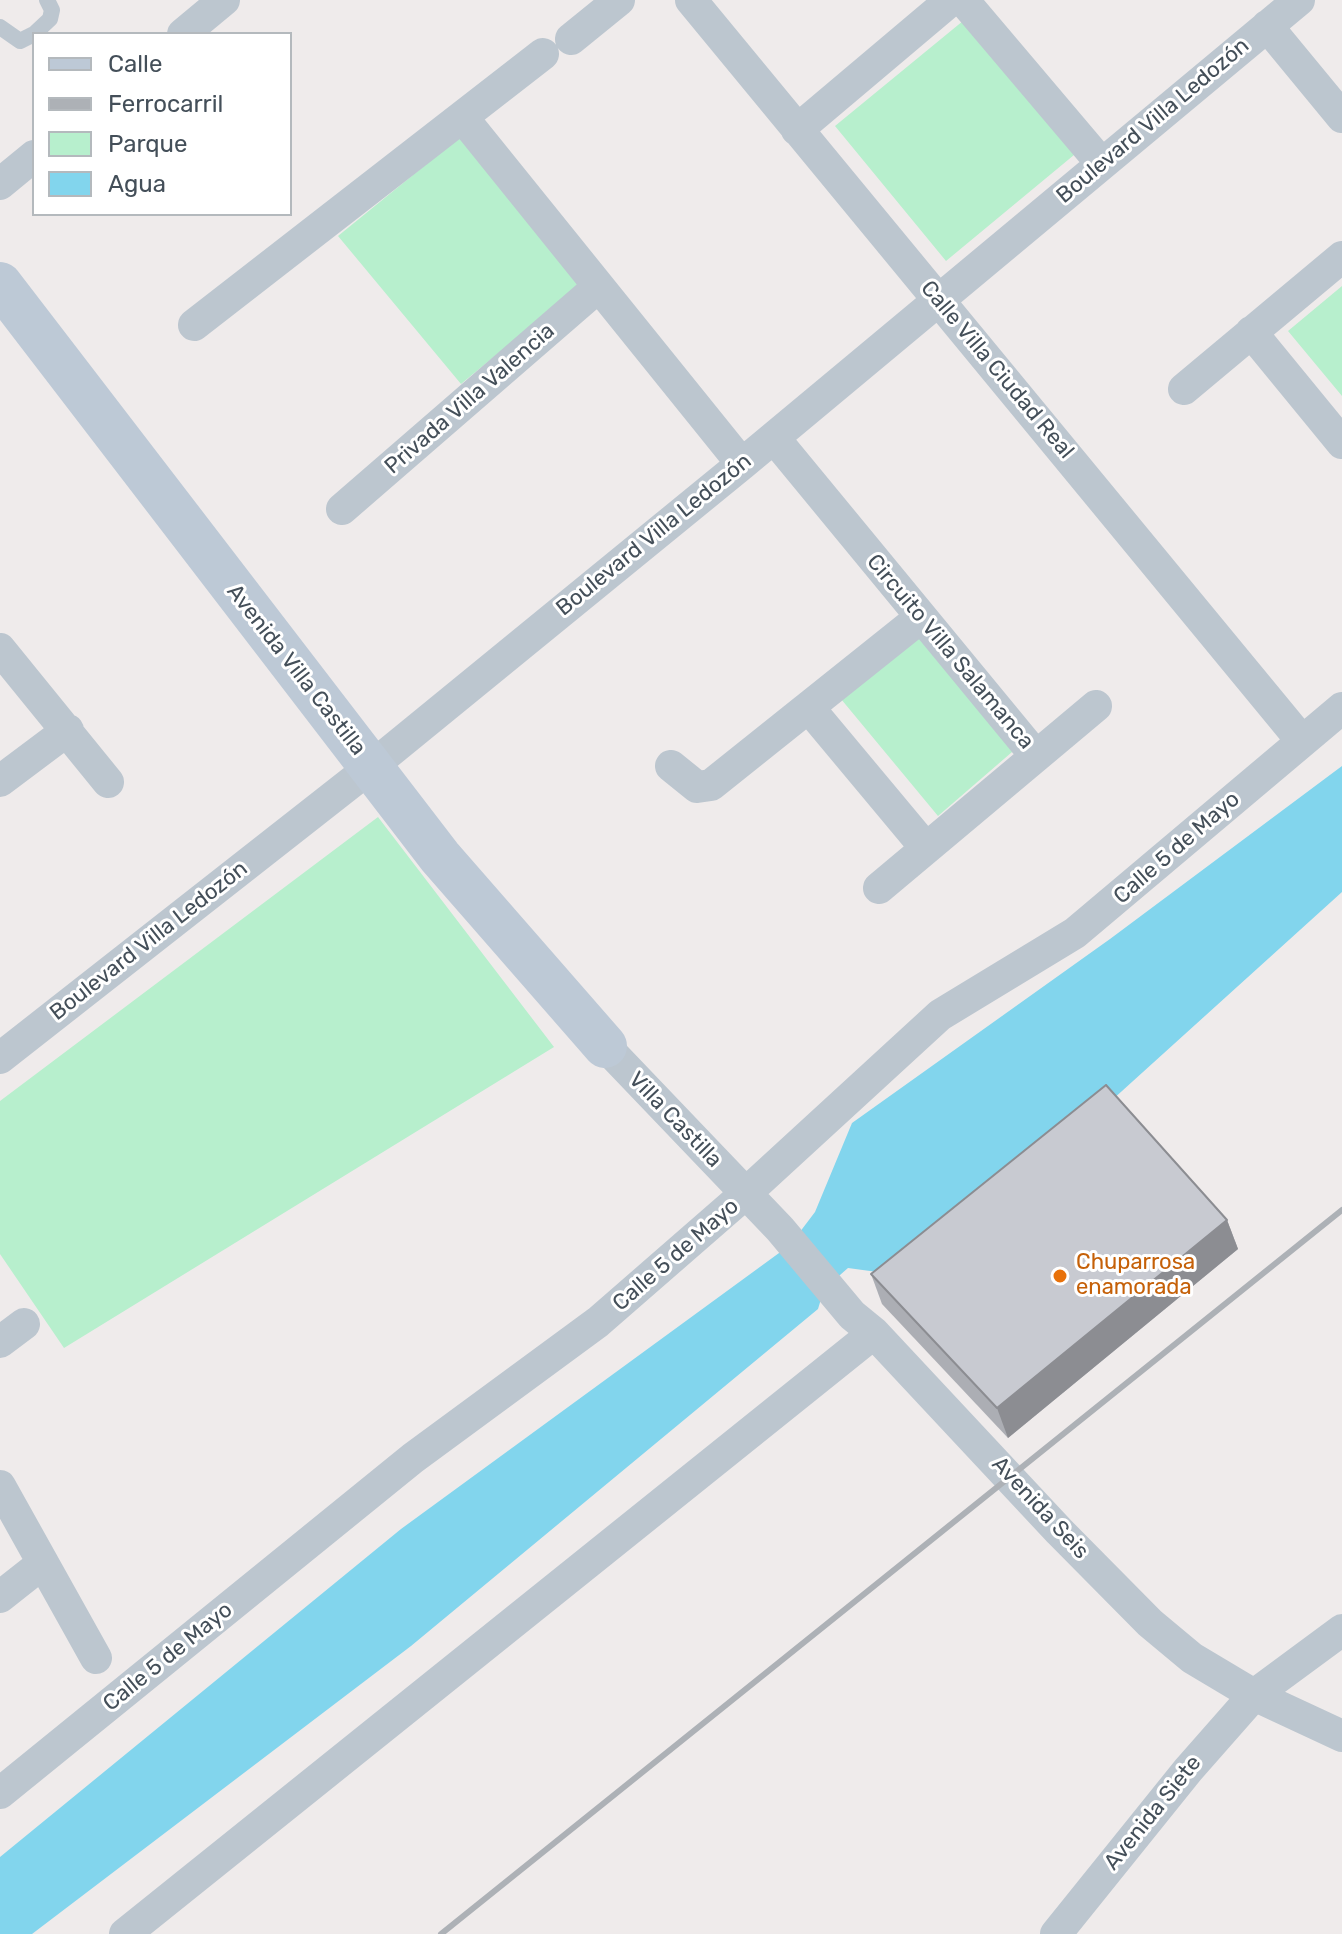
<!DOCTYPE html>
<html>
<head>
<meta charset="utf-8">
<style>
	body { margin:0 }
	#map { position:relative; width:1342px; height:1934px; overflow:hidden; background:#efebeb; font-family:Rubik,sans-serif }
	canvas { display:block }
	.legend { position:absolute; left:32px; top:32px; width:260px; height:184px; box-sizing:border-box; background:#fff; border:2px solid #b4b9bd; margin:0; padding:10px 14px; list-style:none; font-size:24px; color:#444f59 }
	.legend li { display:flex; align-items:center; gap:16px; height:40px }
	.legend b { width:40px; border:2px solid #b4b9bd }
</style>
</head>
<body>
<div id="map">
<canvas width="1342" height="1934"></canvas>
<ul class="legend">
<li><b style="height:10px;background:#bdc9d6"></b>Calle</li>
<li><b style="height:10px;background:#adb1b6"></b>Ferrocarril</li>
<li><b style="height:22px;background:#b7efcd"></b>Parque</li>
<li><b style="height:22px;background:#82d5ed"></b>Agua</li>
</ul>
</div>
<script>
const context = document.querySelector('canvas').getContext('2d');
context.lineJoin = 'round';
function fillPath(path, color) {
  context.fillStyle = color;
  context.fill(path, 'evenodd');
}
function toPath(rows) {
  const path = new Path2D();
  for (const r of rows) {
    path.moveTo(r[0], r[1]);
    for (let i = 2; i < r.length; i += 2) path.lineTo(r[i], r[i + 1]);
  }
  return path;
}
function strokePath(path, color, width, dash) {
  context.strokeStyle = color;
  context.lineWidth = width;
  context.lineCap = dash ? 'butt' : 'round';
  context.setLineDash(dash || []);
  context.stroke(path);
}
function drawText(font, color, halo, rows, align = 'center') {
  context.font = font + ' Rubik,sans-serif';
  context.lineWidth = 6;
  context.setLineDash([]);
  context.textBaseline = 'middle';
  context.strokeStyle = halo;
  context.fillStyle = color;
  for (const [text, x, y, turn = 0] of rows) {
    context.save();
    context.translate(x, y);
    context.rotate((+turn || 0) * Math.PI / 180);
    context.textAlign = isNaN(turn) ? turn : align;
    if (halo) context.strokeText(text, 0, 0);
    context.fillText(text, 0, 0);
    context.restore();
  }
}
fillPath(toPath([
	[969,16,1080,150,946,261,835,126],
	[467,131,588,279,461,384,338,236],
	[1342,286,1342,396,1288,331],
	[917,635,1019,746,938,816,841,699],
	[378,817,554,1047,64,1348,0,1254,0,1101]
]), '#b7efcd');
fillPath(toPath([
	[1342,766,1342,892,1101,1110,892,1274,848,1268,824,1289,818,1309,411,1646,32,1934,0,1934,0,1857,401,1529,790,1245,815,1212,852,1123,1110,939]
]), '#82d5ed');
strokePath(toPath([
	[0,27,20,41,34,34],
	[34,34,50,19,52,10,47,0]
]), '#bcc6cf', 16);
strokePath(toPath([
	[691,0,1302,741],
	[963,0,1102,164],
	[1267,26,1342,117],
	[183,34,224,0],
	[571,39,619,0],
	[463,118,742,464],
	[797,130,951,0],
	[0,184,34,156],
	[194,325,543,54],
	[1251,332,1342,443],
	[1184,389,1342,257],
	[774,438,1036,756],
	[342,509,597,288],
	[0,649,108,782],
	[809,708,925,847],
	[671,766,697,787,711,785,920,618],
	[0,781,68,730],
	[879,888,1096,706],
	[605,1046,780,1229,852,1315,874,1333,1059,1531,1150,1623,1192,1658,1254,1695,1342,1736],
	[0,1058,371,767,742,464,1299,0],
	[0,1342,24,1324],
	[0,1486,96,1658],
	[0,1597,43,1563],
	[0,1793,413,1458,598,1322,745,1194,940,1015,1075,933,1342,708],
	[125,1934,874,1333],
	[1056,1934,1188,1770,1254,1695,1342,1630]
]), '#bcc6cf', 32);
strokePath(toPath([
	[0,284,440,857,605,1046]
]), '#bdc9d6', 44);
strokePath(toPath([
	[441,1934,1342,1210]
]), '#adb1b6', 6);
fillPath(toPath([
	[1227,1220,1238,1249,1008,1438,882,1304,871,1274]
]), '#acaeb4');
fillPath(toPath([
	[1227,1220,1238,1249,1008,1438,997,1408]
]), '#8c8d92');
const building = toPath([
	[1106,1085,1227,1220,997,1408,871,1274,1106,1085]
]);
fillPath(building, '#c8cad1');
strokePath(building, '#8c8d92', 2);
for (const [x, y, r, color] of [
	[1060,1276,8,"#e8710a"]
]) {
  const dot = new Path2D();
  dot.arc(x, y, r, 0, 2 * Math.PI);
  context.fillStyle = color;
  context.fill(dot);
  strokePath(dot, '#fff', 3);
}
drawText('22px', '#444f59', '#fff', [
	["Boulevard Villa Ledozón",1153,121,-40],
	["Calle Villa Ciudad Real",997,370,50],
	["Privada Villa Valencia",470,399,-41],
	["Boulevard Villa Ledozón",654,535,-39],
	["Circuito Villa Salamanca",950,652,50],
	["Avenida Villa Castilla",296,670,52],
	["Calle 5 de Mayo",1177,848,-41],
	["Boulevard Villa Ledozón",149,941,-38],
	["Villa Castilla",675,1120,46],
	["Calle 5 de Mayo",676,1255,-41],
	["Avenida Seis",1040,1508,47],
	["Calle 5 de Mayo",168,1657,-39],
	["Avenida Siete",1153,1813,-51]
]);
drawText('22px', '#c56008', '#fff', [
	["Chuparrosa",1076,1263],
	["enamorada",1076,1288]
], 'left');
</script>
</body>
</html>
